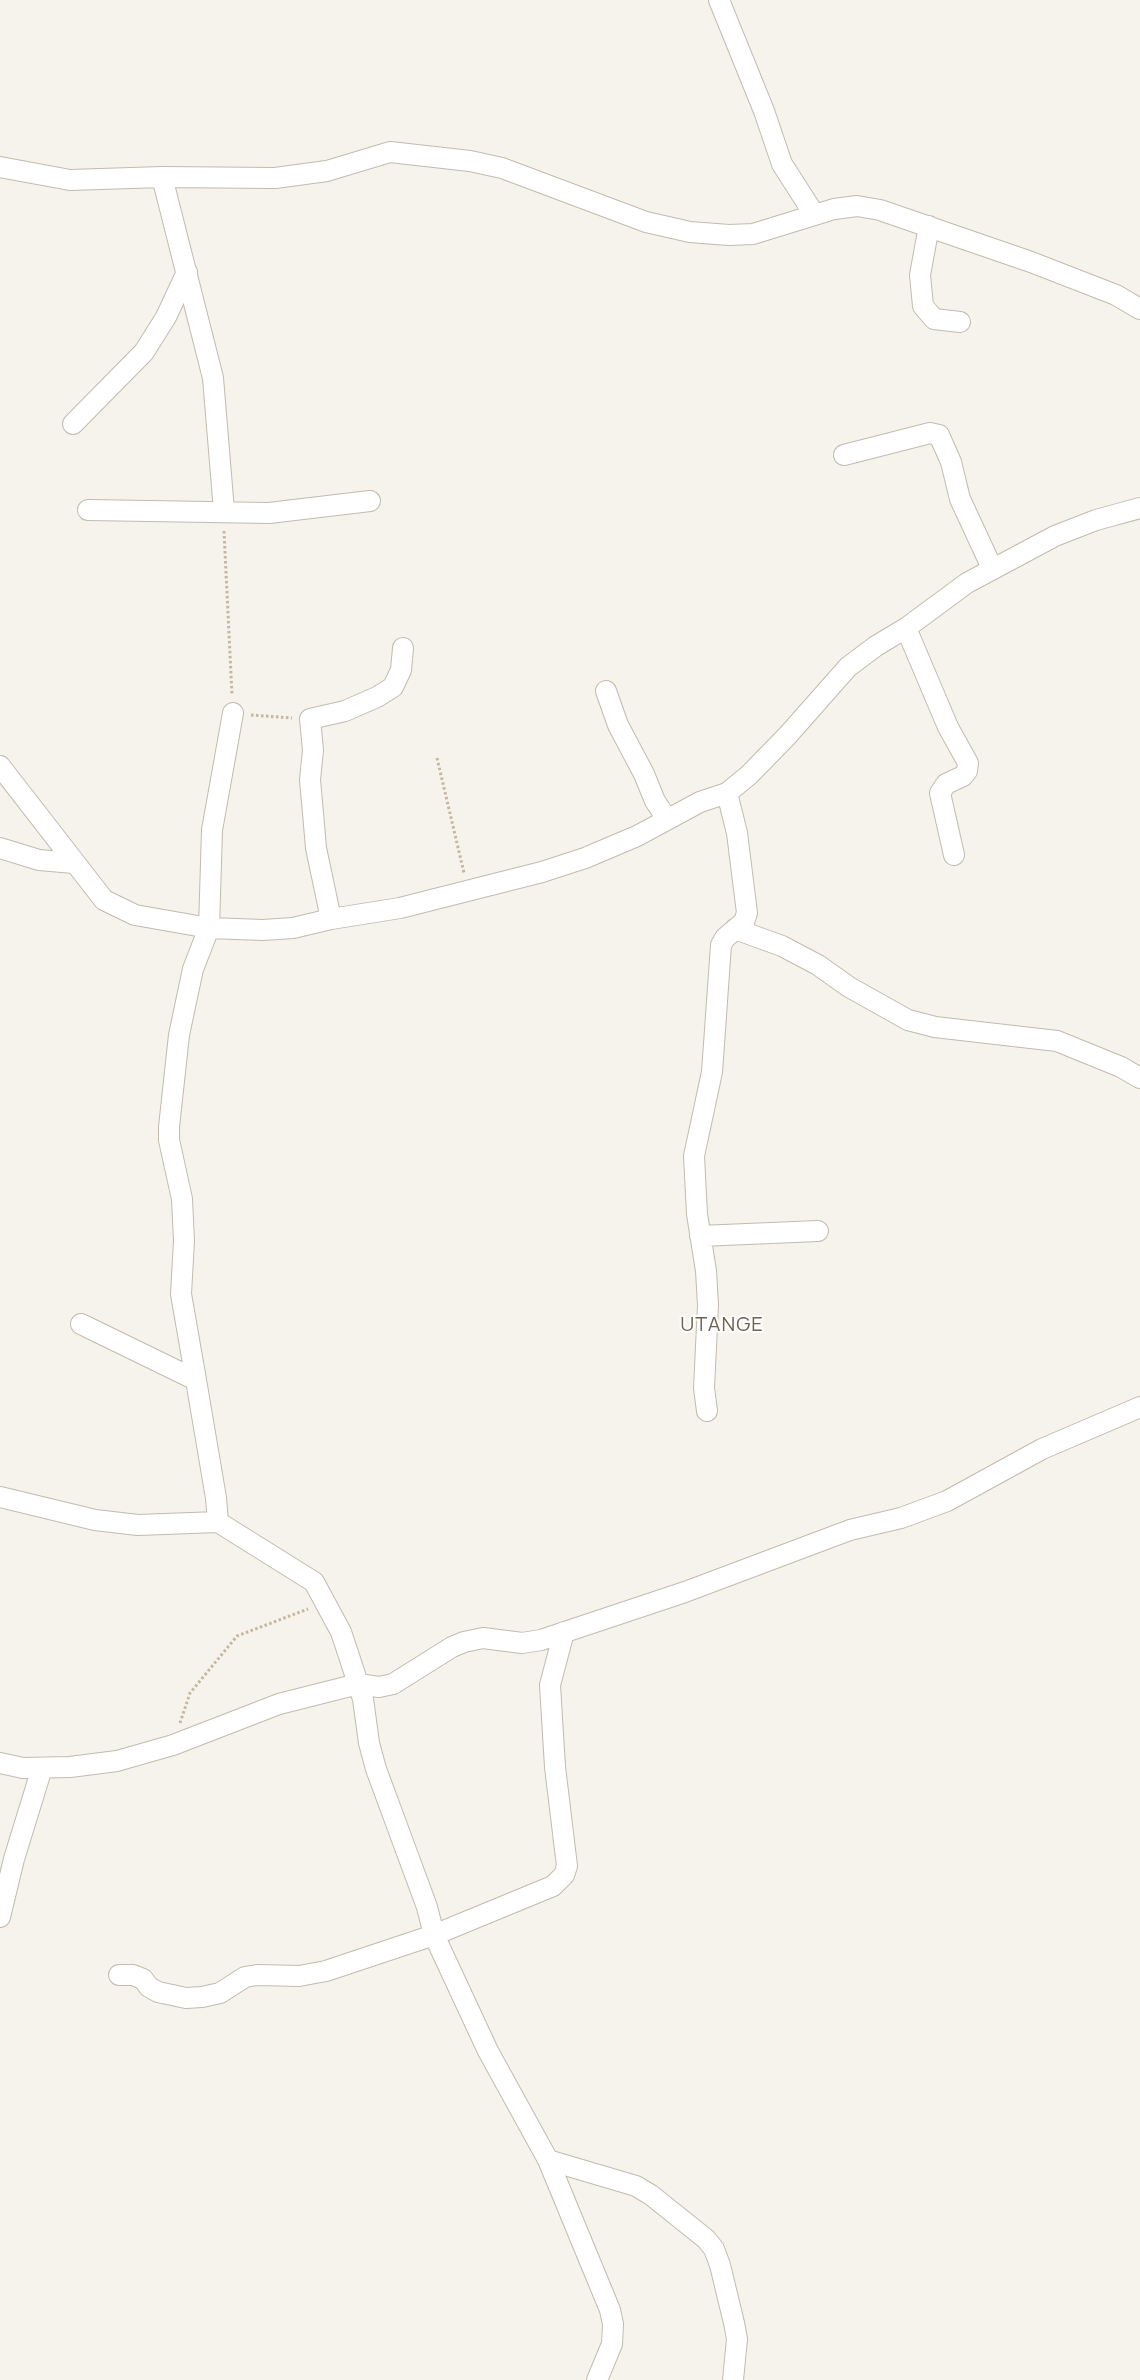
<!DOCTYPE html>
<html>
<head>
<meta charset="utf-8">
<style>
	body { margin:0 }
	canvas { display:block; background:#f6f3ec }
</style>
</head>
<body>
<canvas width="1140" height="2380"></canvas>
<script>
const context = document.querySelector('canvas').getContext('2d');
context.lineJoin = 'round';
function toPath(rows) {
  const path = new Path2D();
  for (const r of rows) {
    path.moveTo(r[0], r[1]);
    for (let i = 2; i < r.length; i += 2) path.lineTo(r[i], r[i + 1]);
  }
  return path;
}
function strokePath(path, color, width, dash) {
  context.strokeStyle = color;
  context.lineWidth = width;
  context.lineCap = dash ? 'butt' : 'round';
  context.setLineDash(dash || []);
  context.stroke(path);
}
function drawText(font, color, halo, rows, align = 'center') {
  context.font = font + ' Manrope,sans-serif';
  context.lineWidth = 4;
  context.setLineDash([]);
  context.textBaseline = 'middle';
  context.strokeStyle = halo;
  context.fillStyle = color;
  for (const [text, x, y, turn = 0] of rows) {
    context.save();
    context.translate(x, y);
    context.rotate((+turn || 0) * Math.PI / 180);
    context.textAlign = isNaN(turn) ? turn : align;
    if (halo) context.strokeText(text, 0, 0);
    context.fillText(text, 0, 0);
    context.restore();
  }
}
const minor = toPath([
	[719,0,764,111,782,164,814,214],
	[0,167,70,180,162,177,275,178,327,171,390,152,470,161,502,168,646,222,690,232,729,235,753,234,834,209,857,206,880,210,1031,262,1116,295,1140,309],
	[162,177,213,378,224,511],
	[929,226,920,275,923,306,934,319,960,322],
	[73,424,144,352,166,317,187,272],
	[844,455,930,433,939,435,951,462,960,499,992,568],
	[88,510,269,513,370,501],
	[906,628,948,727,968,763,967,771,963,776,946,784,940,793,954,855],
	[606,691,618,725,644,774,655,801,667,819],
	[0,766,104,900,135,915,209,928,263,930,293,928,331,919,400,908,542,872,585,858,637,836,700,802,727,793],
	[0,848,39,860,74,863],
	[331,919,316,848,313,813,310,780,313,750,310,719,345,711,377,697,393,687,401,670,403,648],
	[735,929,782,946,818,965,849,987,908,1020,935,1027,1057,1041,1121,1067,1140,1078],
	[700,1236,818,1231],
	[81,1324,196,1380,216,1498,218,1522],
	[196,1380,181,1294,184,1241,182,1199,169,1140,169,1127,179,1035,193,969,209,928,212,830,233,713],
	[707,1411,704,1388,708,1305,706,1271,697,1214,694,1156,712,1072,721,945,725,938,744,922,747,913,737,833,727,793,749,775,788,735,848,667,876,646,906,628,967,583,1055,536,1096,520,1140,508],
	[0,1497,95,1520,138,1525,218,1522,314,1582,341,1632,348,1653,363,1699,369,1743,376,1769,427,1907,434,1935,326,1971,299,1976,257,1975,245,1977,220,1993,202,1997,186,1998,158,1992,149,1987,143,1979,133,1975,119,1975],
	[564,1632,550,1685,555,1767,567,1866,564,1875,553,1886,434,1935,488,2051,548,2160,610,2310,613,2324,612,2344,597,2380],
	[0,1763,23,1768,70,1767,117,1761,173,1745,279,1704,358,1684,379,1687,393,1684,452,1647,464,1642,483,1638,522,1643,541,1640,685,1592,850,1530,901,1518,947,1501,1042,1449,1140,1407],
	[0,1917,14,1859,42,1768],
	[548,2160,636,2186,651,2195,706,2239,714,2249,720,2265,734,2323,737,2339,733,2380]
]);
strokePath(minor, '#c2bbae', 22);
strokePath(toPath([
	[224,531,232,695],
	[251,715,292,718],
	[437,758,464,873],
	[180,1723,190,1693,237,1636,308,1609]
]), '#c4b79f', 3, [2.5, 2.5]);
strokePath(minor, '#fff', 20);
context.letterSpacing = '1px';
drawText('20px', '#6e6250', '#fff', [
	["UTANGE",722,1325]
]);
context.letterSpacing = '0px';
</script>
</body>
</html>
